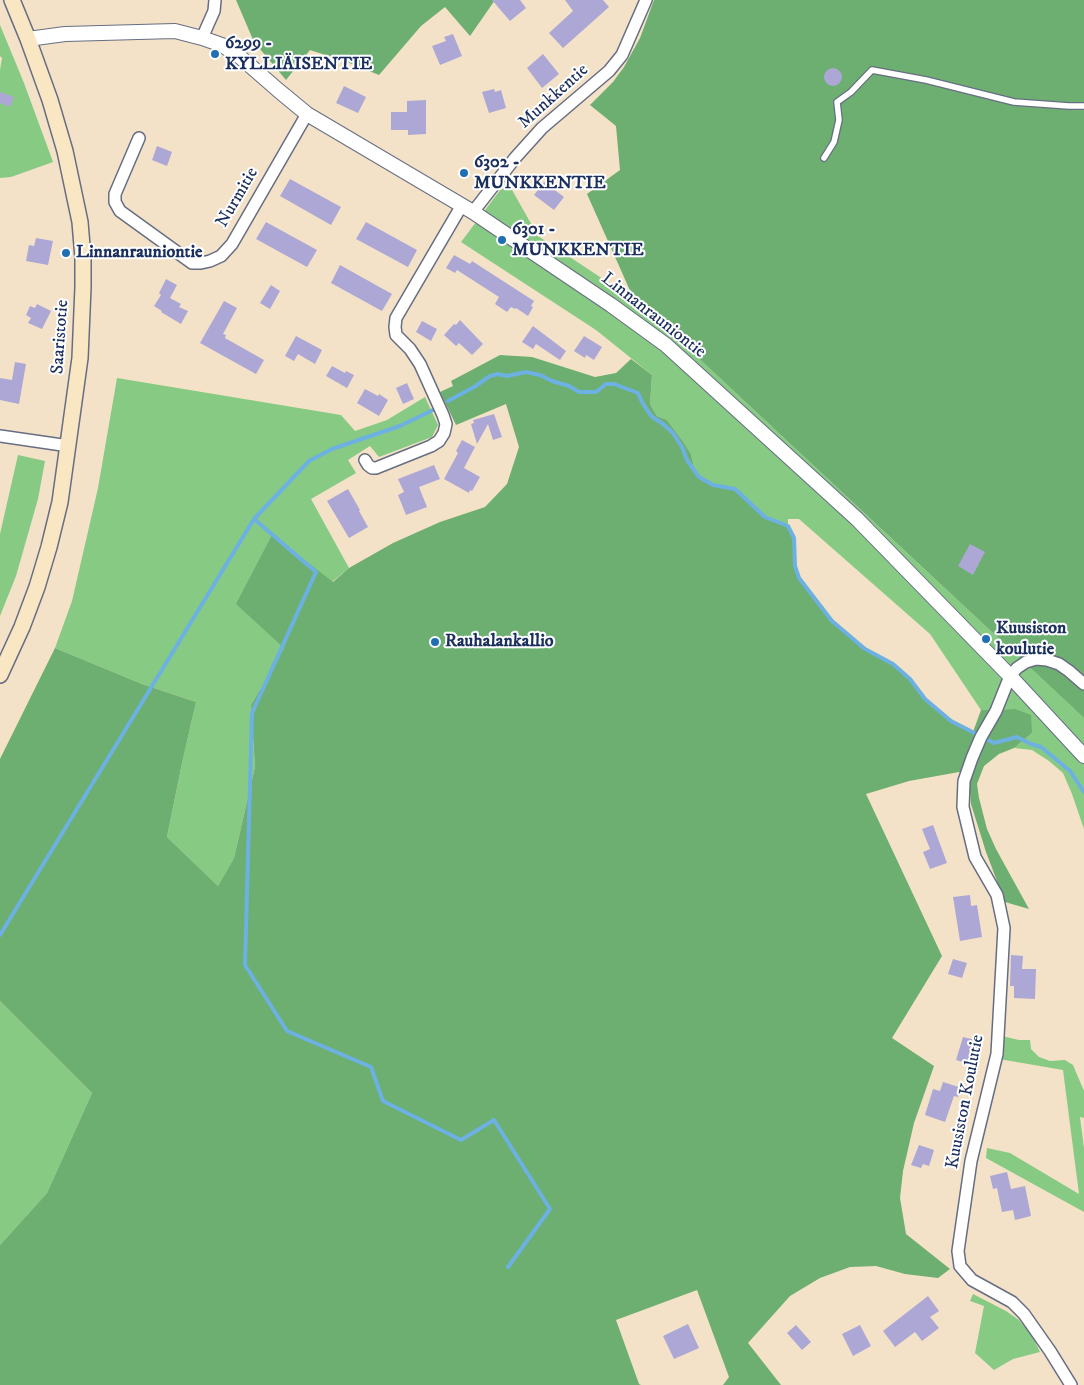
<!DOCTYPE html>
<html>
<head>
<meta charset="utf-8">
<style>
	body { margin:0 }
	canvas { display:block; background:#f3e2c7 }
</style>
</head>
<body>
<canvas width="1084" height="1385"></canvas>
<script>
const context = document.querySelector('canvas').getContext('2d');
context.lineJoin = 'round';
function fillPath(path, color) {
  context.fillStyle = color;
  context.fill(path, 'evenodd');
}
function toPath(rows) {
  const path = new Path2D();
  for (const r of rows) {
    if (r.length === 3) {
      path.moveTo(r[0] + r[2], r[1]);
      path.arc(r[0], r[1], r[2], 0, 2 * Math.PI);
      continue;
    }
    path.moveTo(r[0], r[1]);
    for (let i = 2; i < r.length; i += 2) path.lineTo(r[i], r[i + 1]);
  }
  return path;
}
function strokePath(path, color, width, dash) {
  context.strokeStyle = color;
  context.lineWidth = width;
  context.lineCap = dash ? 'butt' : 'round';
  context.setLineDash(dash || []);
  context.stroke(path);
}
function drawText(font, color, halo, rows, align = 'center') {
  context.font = font + ' "IM FELL DW Pica",serif';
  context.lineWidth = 4;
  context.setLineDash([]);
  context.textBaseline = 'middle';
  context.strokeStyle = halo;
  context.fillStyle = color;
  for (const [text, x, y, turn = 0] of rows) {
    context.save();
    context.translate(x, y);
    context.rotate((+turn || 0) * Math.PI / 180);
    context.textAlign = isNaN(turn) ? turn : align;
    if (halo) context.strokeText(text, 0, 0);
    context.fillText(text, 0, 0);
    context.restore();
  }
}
fillPath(toPath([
	[0,25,24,83,53,162,11,177,0,178,0,70,2,58,0,56],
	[507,181,538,236,603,279,677,338,1084,718,1084,829,1072,794,1063,773,1049,761,1032,750,1014,748,1032,733,1015,709,981,710,930,634,799,519,788,519,788,526,765,517,735,489,713,485,699,477,694,467,691,454,682,440,667,420,657,416,650,404,652,375,596,330,461,242],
	[117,378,341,415,355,431,387,420,425,397,438,425,432,437,379,457,370,446,348,460,356,473,311,499,349,568,332,582,284,648,251,705,255,767,234,858,218,886,167,837,182,763,196,702,142,684,55,648,72,601,98,488],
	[18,455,45,461,38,499,16,576,0,616,0,534],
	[0,1001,92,1093,47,1193,0,1245],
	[1002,1036,1019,1040,1030,1040,1031,1049,1039,1057,1050,1061,1065,1060,1073,1065,1084,1091,1084,1118,1080,1117,1084,1148,1084,1212,986,1158,987,1148,1010,1153,1079,1194,1063,1070,999,1059],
	[973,1294,1006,1311,1019,1320,1032,1335,1040,1352,1013,1359,994,1370,975,1353,984,1306,970,1301]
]), '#87ca83');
fillPath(toPath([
	[236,0,495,0,470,36,445,7,421,26,379,75,347,62,310,50,286,80,254,42],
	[654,0,1084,0,1084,718,677,338,636,304,587,194,620,170,616,126,590,105,613,82,624,67,640,38],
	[500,355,532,357,595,377,616,373,631,359,652,375,650,404,657,416,667,420,682,440,691,454,694,467,699,477,713,485,735,489,765,517,788,526,794,538,795,566,799,578,832,621,865,649,893,664,910,679,925,699,951,721,973,732,981,710,1015,709,1031,715,1032,733,1014,748,999,754,984,766,977,784,979,798,987,829,996,849,1029,909,1005,902,986,852,971,804,969,779,959,772,909,781,866,794,942,956,892,1038,934,1066,914,1123,903,1171,900,1198,906,1234,950,1269,938,1278,905,1274,876,1266,850,1267,820,1278,790,1296,748,1343,781,1385,723,1385,729,1377,697,1290,616,1320,639,1384,641,1385,0,1385,0,1245,47,1193,92,1093,0,1001,0,759,55,648,142,684,196,702,182,763,167,837,218,886,234,858,255,767,251,705,284,648,236,604,272,535,333,582,349,568,393,543,440,522,485,507,507,484,519,447,506,404,456,425,440,392,453,386,451,381]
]), '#6dae71');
strokePath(toPath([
	[448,401,474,387,490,376,498,374,507,376,526,372,540,375,552,381,569,386,579,392,596,392,606,384,614,384,638,393,642,402,651,416,663,424,673,433,682,447,687,460,699,477,713,485,735,489,765,517,788,526,794,538,795,566,799,578,832,621,865,649,893,664,910,679,925,699,951,721,994,743,1017,737,1031,744,1041,747,1070,771,1084,792],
	[254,519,316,572,252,713,245,965,287,1031,371,1067,383,1101,461,1140,494,1120,550,1209,508,1267],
	[0,935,254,519,309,461,332,449,400,426,433,410]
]), '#6db1e3', 4);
fillPath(toPath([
	[492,0,520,0,526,8,510,21],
	[565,0,603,0,609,7,563,48,549,33,573,11],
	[453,34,462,56,440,65,432,46,446,41,444,37],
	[543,54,559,74,542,88,527,68],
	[833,77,9],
	[344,86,366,97,358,113,336,103],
	[494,89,495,92,501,90,506,108,489,113,482,92],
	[0,92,14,97,10,107,0,103],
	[426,100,426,134,408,135,408,130,391,130,391,112,407,112,407,101],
	[157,146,172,152,167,166,152,160],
	[290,179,341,207,331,225,280,196],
	[544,182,564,197,554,210,534,195],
	[266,222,317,250,307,267,256,239],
	[366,222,417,250,408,267,356,239],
	[36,238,53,241,48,265,26,261,29,245,34,246],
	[454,255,470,264,472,261,534,301,531,306,533,307,528,316,516,308,515,309,511,307,507,312,495,304,499,297,457,270,455,273,446,268],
	[340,265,392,294,382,311,331,283],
	[166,279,177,285,170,298,181,304,179,307,188,311,181,324,161,312,162,311,154,306,161,295,159,293],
	[271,285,280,291,270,309,260,303],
	[224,301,237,308,223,334,226,335,225,338,264,360,256,374,200,343],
	[37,304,51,311,42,329,28,323,31,318,26,315,30,306,35,308],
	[460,320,483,344,472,355,459,343,456,346,444,335,454,324,456,325],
	[422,321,437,329,431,341,416,332],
	[533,326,566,351,560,360,536,344,533,349,522,342],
	[296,336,322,350,315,364,298,354,294,361,285,356],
	[584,336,602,347,594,360,586,355,585,358,574,351],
	[15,362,26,364,19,404,0,400,0,378,12,380],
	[332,366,345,373,346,371,354,375,347,388,326,376],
	[407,383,414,399,403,404,396,388],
	[365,389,378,396,379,394,388,400,379,416,357,403],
	[494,414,502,437,493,440,488,424,477,444,471,424,474,423,473,420],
	[462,440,475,447,464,468,480,477,472,491,470,490,469,493,444,479,458,453,456,451],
	[434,465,440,479,419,487,427,507,406,515,398,495,404,492,398,479],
	[348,489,360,510,359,511,368,527,349,538,327,501],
	[970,544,985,552,973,575,958,566],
	[933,825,947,863,930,869,923,852,930,849,922,829],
	[970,895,971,906,977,905,982,937,960,941,953,897],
	[1011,955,1023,956,1022,969,1036,969,1035,999,1014,998,1014,986,1010,986],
	[953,959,967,963,962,978,948,974],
	[963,1037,980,1041,973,1065,956,1060],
	[943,1082,962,1088,958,1097,954,1096,945,1122,925,1115,933,1089,940,1091],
	[919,1145,934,1150,929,1166,923,1164,921,1168,911,1165],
	[1007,1172,1011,1189,1025,1186,1031,1216,1015,1220,1013,1210,1002,1212,997,1188,993,1189,990,1176],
	[928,1296,939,1311,930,1317,939,1328,922,1341,915,1332,895,1347,883,1331],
	[688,1324,699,1348,674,1359,663,1336],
	[796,1325,811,1342,802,1350,787,1333],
	[860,1325,871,1346,853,1356,842,1334]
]), '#ada7d6');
const service = toPath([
	[824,158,834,142,839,120,837,102,851,92,872,70,926,80,1014,102,1069,106,1084,106]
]);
const minor = toPath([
	[202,38,214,11,215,0],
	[139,138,115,194,115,202,120,211,192,263,201,263,210,261,221,256,232,244,307,114],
	[473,212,515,158,542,128,609,71,622,55,646,0],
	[0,436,69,446],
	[365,460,368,465,372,468,376,468,431,446,439,441,444,433,446,424,443,415,420,364,410,349,396,335,395,327,396,318,462,205],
	[1071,1385,1050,1351,1024,1314,1012,1302,972,1280,960,1266,958,1251,971,1161,997,1054,1004,928,997,895,975,857,963,807,964,781,972,758,981,737,996,711,1010,676,1017,668,1026,662,1036,659,1047,660,1059,664,1069,671,1084,684]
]);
const tertiary = toPath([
	[28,39,65,34,175,31,202,38,222,45,239,56,278,90,307,114,473,212,611,305,666,345,857,519,1010,676,1084,756]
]);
const secondary = toPath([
	[0,675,22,627,37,587,49,547,60,502,80,358,83,287,83,258,80,222,65,151,50,100,28,39,12,0]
]);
strokePath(service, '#676e83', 8);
strokePath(minor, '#676e83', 14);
strokePath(tertiary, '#676e83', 16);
strokePath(secondary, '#676e83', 18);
strokePath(service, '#fff', 5.5);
strokePath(minor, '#fff', 11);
strokePath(tertiary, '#fff', 14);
strokePath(secondary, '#f9e7c3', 15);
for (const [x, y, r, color] of [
	[215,54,5,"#1f6fb2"],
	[464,173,5,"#1f6fb2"],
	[502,240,5,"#1f6fb2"],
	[66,253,5,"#1f6fb2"],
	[986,639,5,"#1f6fb2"],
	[435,642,5,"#1f6fb2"]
]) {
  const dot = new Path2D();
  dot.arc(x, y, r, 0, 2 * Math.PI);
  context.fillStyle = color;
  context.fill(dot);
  strokePath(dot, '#fff', 2);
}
drawText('bold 18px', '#1b2f5e', '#fff', [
	["6299 -",225,44],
	["KYLLIÄISENTIE",225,65],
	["6302 -",474,163],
	["MUNKKENTIE",474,184],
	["6301 -",512,230],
	["MUNKKENTIE",512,251],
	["Linnanrauniontie",76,253],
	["Kuusiston",996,629],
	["koulutie",996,650],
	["Rauhalankallio",445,642]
], 'left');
drawText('18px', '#1b2f5e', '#fff', [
	["Munkkentie",554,97,-42],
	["Nurmitie",238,198,-60],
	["Linnanrauniontie",653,316,38],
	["Saaristotie",61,337,-86],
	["Kuusiston Koulutie",966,1102,-79]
]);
</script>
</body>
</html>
